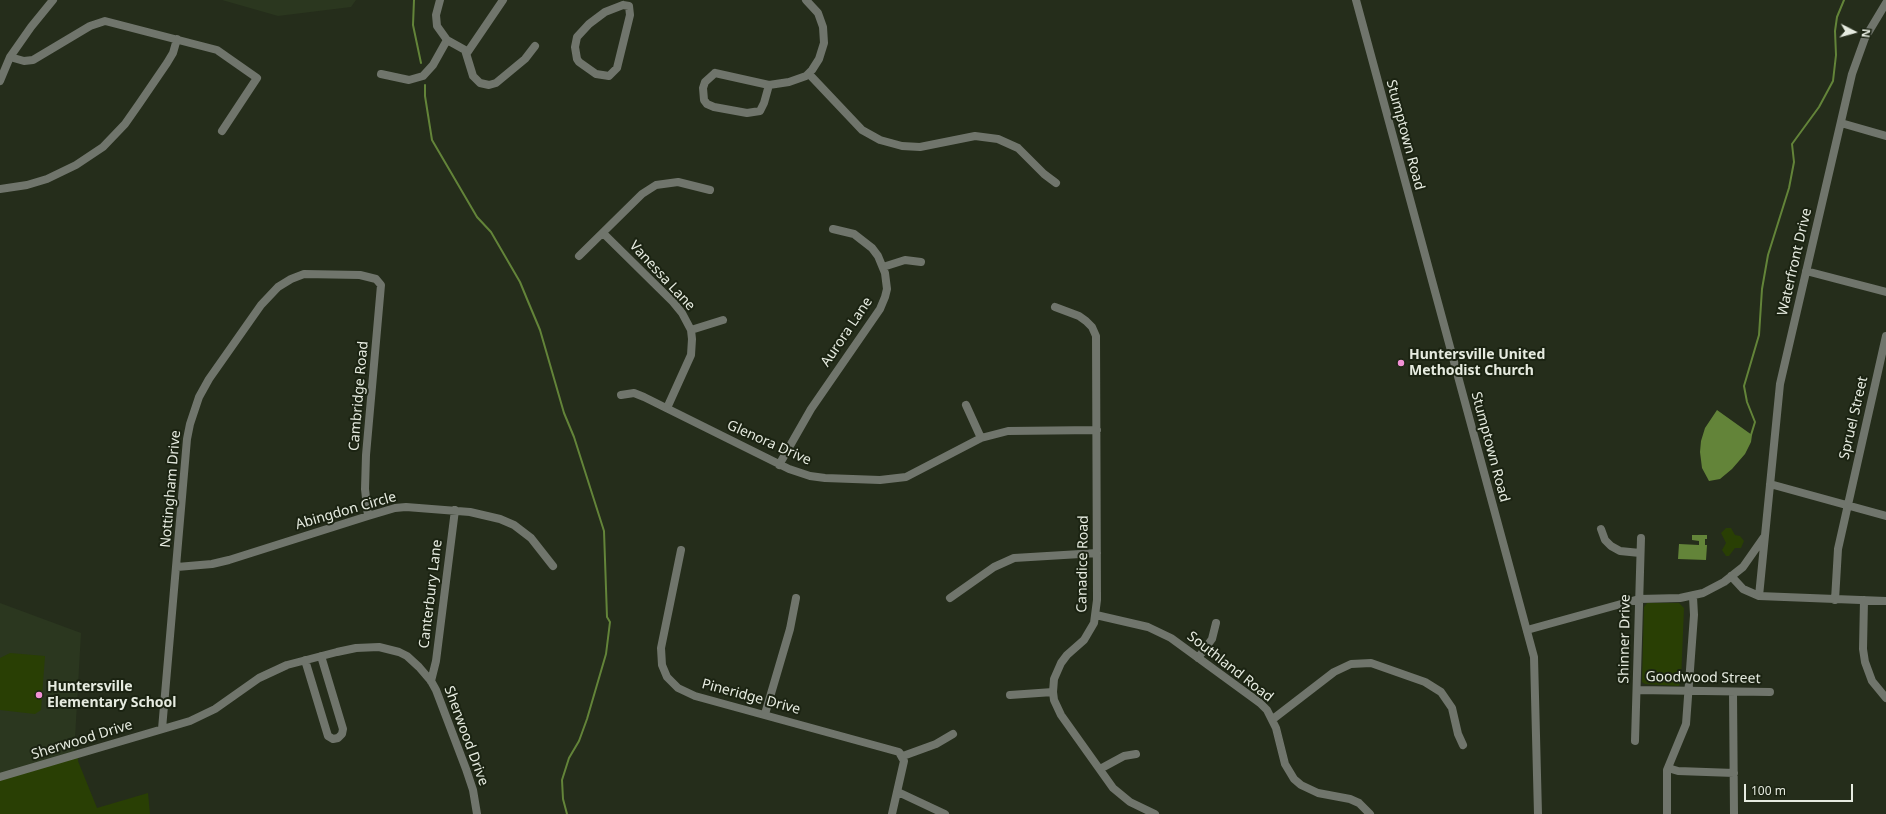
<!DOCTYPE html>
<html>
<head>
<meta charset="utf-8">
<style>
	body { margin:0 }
	#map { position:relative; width:1886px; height:814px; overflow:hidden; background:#252d1b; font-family:"Noto Sans",sans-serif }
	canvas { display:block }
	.north { position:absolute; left:1834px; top:12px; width:40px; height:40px; -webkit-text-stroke:3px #1b2312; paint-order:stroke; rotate:96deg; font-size:11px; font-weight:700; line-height:16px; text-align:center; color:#e6ebe0 }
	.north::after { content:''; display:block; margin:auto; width:14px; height:18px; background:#e6ebe0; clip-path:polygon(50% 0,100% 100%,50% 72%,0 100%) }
	.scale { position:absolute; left:1744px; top:784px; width:109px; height:18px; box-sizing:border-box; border:2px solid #e6ebe0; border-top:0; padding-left:5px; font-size:12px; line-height:14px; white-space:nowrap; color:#e6ebe0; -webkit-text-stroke:3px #1b2312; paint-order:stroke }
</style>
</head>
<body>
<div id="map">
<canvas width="1886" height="814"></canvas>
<div class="north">N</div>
<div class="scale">100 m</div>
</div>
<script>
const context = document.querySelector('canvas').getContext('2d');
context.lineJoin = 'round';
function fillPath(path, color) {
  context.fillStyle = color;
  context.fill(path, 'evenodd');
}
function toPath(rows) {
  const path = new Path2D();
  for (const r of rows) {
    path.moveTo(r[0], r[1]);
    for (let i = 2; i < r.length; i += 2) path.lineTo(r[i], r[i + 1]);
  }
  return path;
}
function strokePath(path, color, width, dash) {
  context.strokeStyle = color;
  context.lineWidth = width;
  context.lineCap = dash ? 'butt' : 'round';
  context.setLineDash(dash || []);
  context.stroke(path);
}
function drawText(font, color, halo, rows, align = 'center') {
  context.font = font + ' "Noto Sans",sans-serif';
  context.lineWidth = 4;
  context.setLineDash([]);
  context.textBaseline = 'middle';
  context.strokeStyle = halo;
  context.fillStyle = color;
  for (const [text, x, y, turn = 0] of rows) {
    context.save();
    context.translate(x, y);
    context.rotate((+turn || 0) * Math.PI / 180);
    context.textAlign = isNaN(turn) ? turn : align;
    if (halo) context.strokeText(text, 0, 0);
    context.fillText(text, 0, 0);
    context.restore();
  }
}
fillPath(toPath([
	[222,0,356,0,351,7,278,16],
	[0,603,81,633,74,756,0,777]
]), '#2b371f');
fillPath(toPath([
	[1726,528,1731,528,1735,535,1740,536,1744,541,1741,548,1735,548,1729,556,1726,556,1722,550,1726,543,1721,533],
	[1647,603,1679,603,1684,608,1681,681,1679,686,1645,684,1642,682,1644,607],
	[10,653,45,656,41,710,35,714,0,710,0,658],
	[79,754,78,761,97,808,148,793,150,814,0,814,0,777]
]), '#293f04');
fillPath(toPath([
	[1717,410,1752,435,1751,442,1745,454,1732,469,1720,479,1709,481,1702,468,1700,452,1701,441,1705,428],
	[1692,535,1707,535,1707,539,1705,539,1705,545,1707,545,1706,560,1678,559,1679,544,1699,545,1699,541,1692,540]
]), '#638439');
strokePath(toPath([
	[414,0,413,25,421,63],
	[425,85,425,96,432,140,477,217,491,232,520,282,527,299,540,330,564,413,574,437,604,531,607,617,610,622,606,654,587,719,579,741,569,758,562,780,563,799,567,814],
	[1751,435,1755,422,1747,402,1744,386,1759,335,1762,289,1768,255,1789,188,1794,162,1792,144,1819,107,1833,81,1836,55,1835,31,1837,17,1844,0]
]), '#638439', 2);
strokePath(toPath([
	[440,0,436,15,437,26,447,40,465,50,473,76,480,83,489,85,496,83,525,59,535,46],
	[623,5,629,6,630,15,617,68,609,76,596,74,579,62,577,59,575,47,577,37,589,24,605,12,623,5],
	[467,53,503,0],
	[10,57,24,61,33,60,90,26,105,21,217,50,257,78,222,131],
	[715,73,769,85,764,103,760,111,747,113,714,107,707,104,704,100,703,88,705,82,715,73],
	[381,74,409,80,423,76,433,65,447,40],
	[809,74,862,130,880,140,902,146,920,147,975,136,998,139,1018,148,1044,174,1056,183],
	[0,81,10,57,31,27,53,0],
	[769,85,789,82,806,76,812,70,819,59,824,43,823,27,818,13,806,0],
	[1841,123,1886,136],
	[0,189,27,185,47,179,76,165,103,147,125,124,139,104,167,63,173,53,177,39],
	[603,233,673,302,682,313,691,330,692,339,691,355,667,408],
	[579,256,642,194,656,185,678,182,710,190],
	[883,267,905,260,921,262],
	[1806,271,1886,292],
	[1055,307,1079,316,1086,321,1092,327,1096,336,1097,600,1094,623,1084,640,1067,655,1061,663,1054,679,1053,692,1054,700,1061,715,1113,788,1130,802,1155,814],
	[691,330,723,320],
	[621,395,634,393,644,397,789,469,810,476,825,478,880,480,906,477,981,438,1008,431,1097,430],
	[966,405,981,438],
	[779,465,811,409,880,309,885,297,887,289,885,273,878,256,872,248,854,234,833,229],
	[1770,484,1886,516],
	[1601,529,1605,540,1611,546,1620,551,1640,553],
	[681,550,661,648,662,665,667,677,678,688,695,696,899,752,904,761,892,814],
	[177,567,212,564,229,560,368,516,395,508,406,507,470,512,500,519,514,525,531,538,553,566],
	[1731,576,1743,589,1759,596,1886,601],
	[1759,596,1780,384,1852,74,1865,38,1886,3],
	[950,598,994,567,1014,558,1097,553],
	[1835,600,1838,549,1886,336],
	[1864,600,1863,649,1865,662,1872,681,1886,698],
	[1096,615,1148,627,1171,638,1260,703,1267,710,1276,728,1285,764,1294,779,1301,785,1318,793,1350,799,1359,803,1370,814],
	[1527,630,1639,599,1680,598,1703,593,1724,582,1743,567,1764,537],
	[1198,658,1212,639,1216,623],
	[305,660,328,736,333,739,338,738,342,734,343,729,321,656],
	[431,681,436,661,455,510],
	[1637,690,1770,692],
	[1733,692,1734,814],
	[1010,695,1053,692],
	[765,714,790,629,796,598],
	[1273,719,1334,672,1351,664,1371,663,1425,682,1441,692,1452,708,1458,734,1463,745],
	[162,729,187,439,190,424,199,397,209,379,261,305,278,287,291,279,304,274,360,275,376,279,381,285,366,455,365,489,368,516],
	[1635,741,1641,538],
	[903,756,936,744,953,734],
	[1668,768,1678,771,1734,773],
	[1100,769,1124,756,1136,754],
	[0,777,190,721,215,709,259,678,287,665,337,652,356,648,379,647,399,652,407,656,419,667,431,681,436,690,466,769,473,790,477,814],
	[898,792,945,814],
	[1667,814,1667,770,1686,724,1694,615,1693,597]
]), '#70756c', 8);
strokePath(toPath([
	[1356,0,1534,657,1538,814]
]), '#70756c', 8);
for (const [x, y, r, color] of [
	[1401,363,4,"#f391d6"],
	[39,695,4,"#f391d6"]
]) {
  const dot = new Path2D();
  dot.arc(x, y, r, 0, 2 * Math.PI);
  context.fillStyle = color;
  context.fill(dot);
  strokePath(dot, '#1b2312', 1.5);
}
drawText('14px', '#e6ebe0', '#1b2312', [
	["Stumptown Road",1405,135,75],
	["Waterfront Drive",1795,262,-77],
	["Vanessa Lane",662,276,47],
	["Aurora Lane",847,332,-56],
	["Cambridge Road",359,396,-85],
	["Spruel Street",1854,418,-77],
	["Glenora Drive",769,443,24],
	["Stumptown Road",1490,447,75],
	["Nottingham Drive",171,489,-85],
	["Abingdon Circle",346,511,-16],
	["Canadice Road",1083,564,-89],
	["Canterbury Lane",431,594,-83],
	["Shinner Drive",1625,639,-89],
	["Southland Road",1230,667,38],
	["Goodwood Street",1703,678,1],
	["Pineridge Drive",751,697,15],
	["Sherwood Drive",466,736,70],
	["Sherwood Drive",82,740,-17]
]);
drawText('bold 14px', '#e6ebe0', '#1b2312', [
	["Huntersville United",1409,355],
	["Methodist Church",1409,371],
	["Huntersville",47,687],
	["Elementary School",47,703]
], 'left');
</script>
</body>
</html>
